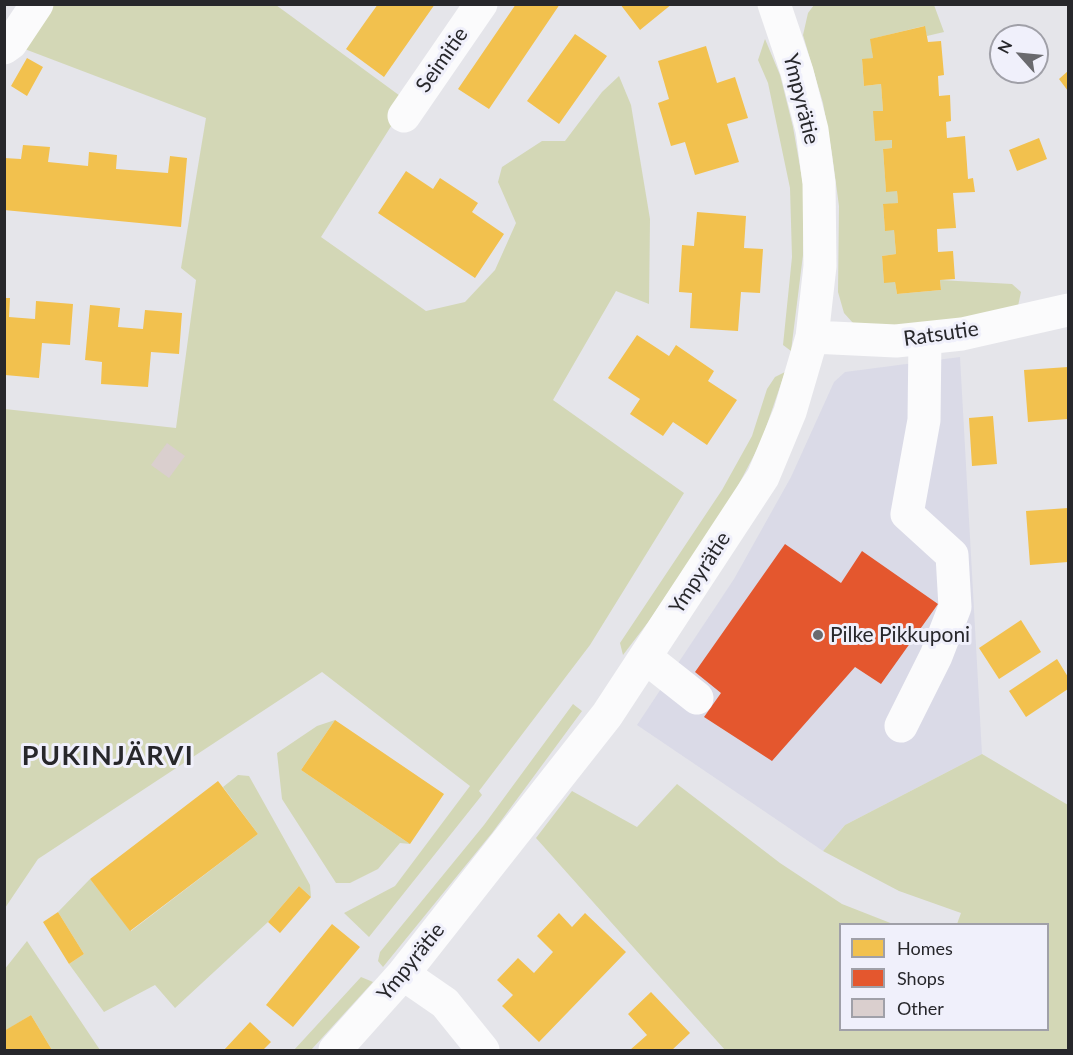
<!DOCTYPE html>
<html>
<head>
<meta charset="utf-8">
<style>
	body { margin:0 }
	#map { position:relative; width:1073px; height:1055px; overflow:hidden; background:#e5e5ea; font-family:Lato,sans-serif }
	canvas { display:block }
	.frame { position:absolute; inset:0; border:6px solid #27272b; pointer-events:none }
	.legend { position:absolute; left:839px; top:923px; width:210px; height:108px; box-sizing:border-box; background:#f0f0fb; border:2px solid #a0a0a8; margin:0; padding:8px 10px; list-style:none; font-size:18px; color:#27272b }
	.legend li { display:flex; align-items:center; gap:12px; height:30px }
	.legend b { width:30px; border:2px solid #a0a0a8 }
	.north { position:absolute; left:989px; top:24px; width:60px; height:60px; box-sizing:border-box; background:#f0f0fb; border:2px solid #a0a0a8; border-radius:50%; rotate:297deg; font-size:16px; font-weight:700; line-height:24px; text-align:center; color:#27272b }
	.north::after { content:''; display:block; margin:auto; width:21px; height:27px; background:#6a6a6e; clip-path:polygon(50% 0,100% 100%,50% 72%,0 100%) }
</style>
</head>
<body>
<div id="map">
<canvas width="1073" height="1055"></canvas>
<div class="frame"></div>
<ul class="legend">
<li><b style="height:16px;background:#f2c14e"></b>Homes</li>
<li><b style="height:16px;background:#e4572e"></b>Shops</li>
<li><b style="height:16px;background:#dacfce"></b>Other</li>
</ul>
<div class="north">N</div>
</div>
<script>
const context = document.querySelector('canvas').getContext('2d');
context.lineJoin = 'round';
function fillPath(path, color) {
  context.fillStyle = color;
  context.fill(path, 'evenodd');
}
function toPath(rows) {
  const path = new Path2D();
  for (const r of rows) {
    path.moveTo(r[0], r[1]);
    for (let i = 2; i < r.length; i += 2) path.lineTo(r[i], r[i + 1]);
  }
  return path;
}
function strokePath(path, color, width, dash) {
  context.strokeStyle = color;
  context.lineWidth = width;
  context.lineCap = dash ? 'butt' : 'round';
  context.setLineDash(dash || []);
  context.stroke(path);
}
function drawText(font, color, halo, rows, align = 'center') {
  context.font = font + ' Lato,sans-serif';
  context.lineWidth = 6;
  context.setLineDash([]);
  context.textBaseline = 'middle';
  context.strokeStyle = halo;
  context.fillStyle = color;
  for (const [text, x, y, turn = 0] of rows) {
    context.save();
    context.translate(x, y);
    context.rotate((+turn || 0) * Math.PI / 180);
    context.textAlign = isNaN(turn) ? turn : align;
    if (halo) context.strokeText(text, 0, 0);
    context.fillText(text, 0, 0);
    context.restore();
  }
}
fillPath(toPath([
	[960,357,982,754,845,825,823,851,637,725,734,579,791,477,834,382,845,372]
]), '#dadae7');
fillPath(toPath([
	[48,5,276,5,407,101,321,237,426,311,465,302,495,270,516,223,498,182,502,167,542,141,565,141,602,92,619,76,631,105,650,219,649,304,616,291,553,400,684,493,590,645,479,791,482,795,369,937,344,913,395,886,470,786,322,672,38,859,5,908,5,409,176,428,196,280,181,268,206,118,22,48],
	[814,5,934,5,944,32,927,36,924,26,871,39,873,58,862,60,864,86,881,84,883,111,874,111,875,141,892,140,892,148,883,149,886,191,897,191,898,203,883,205,885,230,894,230,896,254,882,256,884,282,895,282,897,294,941,290,940,280,1012,284,1021,292,1018,306,923,328,853,323,844,313,838,292,839,206,832,154,823,103,803,35,808,13],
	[765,39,780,75,793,127,803,184,803,255,791,351,783,345,792,257,790,188,768,83,758,60],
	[785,372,761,442,731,499,649,621,623,655,620,643,722,490,752,436,767,389,775,377],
	[573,704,582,711,492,833,383,967,378,961,380,952,484,825],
	[335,720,301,770,410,844,400,843,378,869,350,883,336,883,282,799,277,753,317,726],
	[982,754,1068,805,1068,1050,725,1050,536,838,572,791,637,827,677,784,780,863,842,904,893,924,840,924,840,1030,1048,1030,1048,924,957,924,961,913,899,891,823,851,845,825],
	[238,775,249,776,310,885,311,897,299,886,268,922,175,1008,155,985,104,1012,69,964,84,954,58,912,90,879,131,931,258,834,223,787],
	[27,941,100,1050,52,1050,31,1015,5,1031,4,970],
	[361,977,373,982,311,1050,294,1050]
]), '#d3d7b6');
fillPath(toPath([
	[378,4,435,4,384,77,346,49],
	[516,4,560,4,489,109,458,89],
	[620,4,672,4,640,30],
	[925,26,928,42,941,41,944,75,938,76,939,96,950,95,951,121,946,122,947,138,965,136,968,179,973,178,975,192,953,193,956,228,937,229,938,252,953,251,955,279,940,280,941,290,897,294,895,282,884,283,882,256,896,254,894,230,885,231,883,204,898,203,897,191,886,192,883,149,892,148,892,140,875,141,873,111,883,111,881,84,864,86,862,59,873,58,870,39],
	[575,34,607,56,559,124,527,101],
	[706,46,717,83,735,77,748,118,727,124,739,162,695,175,685,142,671,146,658,103,669,99,658,61],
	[27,58,43,67,27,96,11,86],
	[1068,71,1068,91,1059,79],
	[1039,138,1047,159,1017,171,1009,150],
	[23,145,50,147,48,162,88,166,89,152,117,155,116,169,168,173,170,156,187,158,181,227,4,210,4,158,21,159],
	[406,171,433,189,440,178,478,203,472,212,504,234,475,278,378,213],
	[697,212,746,216,744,248,763,249,760,293,741,292,738,331,690,328,692,293,679,292,682,245,694,246],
	[5,298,10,298,9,317,35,319,36,301,73,304,70,345,42,343,39,378,5,375],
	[90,305,120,308,118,327,143,329,145,310,182,313,179,354,151,352,148,387,101,384,102,362,85,360],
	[637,335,669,356,676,345,714,371,708,381,737,400,707,445,673,422,663,436,630,414,640,399,608,378],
	[1068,367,1068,419,1028,422,1024,370],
	[993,416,997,464,972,466,969,418],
	[1068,508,1068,562,1030,565,1026,511],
	[1021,620,1041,652,999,679,979,648],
	[1057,659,1068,677,1068,689,1026,717,1009,691],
	[335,720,444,794,410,844,301,770],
	[218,781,258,834,130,931,90,879],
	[299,886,311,897,280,933,268,922],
	[58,912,84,954,69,964,43,922],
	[559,913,572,927,585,913,626,952,539,1042,502,1006,513,995,497,980,518,958,534,973,553,952,537,936],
	[332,924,360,947,293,1027,266,1005],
	[651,992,690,1033,672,1050,630,1050,647,1035,628,1014],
	[31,1015,52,1050,4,1050,4,1031],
	[250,1022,271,1042,263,1050,224,1050]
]), '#f2c14e');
fillPath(toPath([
	[785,544,841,583,862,551,938,604,881,684,855,667,772,761,704,717,721,693,695,672]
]), '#e4572e');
fillPath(toPath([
	[167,443,185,456,169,478,151,465]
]), '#dacfce');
strokePath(toPath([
	[4,48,11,43,37,4],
	[404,116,481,4],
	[812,337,896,341,962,334,1068,310],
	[645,657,697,698],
	[901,726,936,656,955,607,952,555,907,514,924,420,925,338],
	[403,974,445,1003,483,1050],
	[335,1050,403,974,607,715,763,477,790,412,812,337,820,266,819,183,812,130,797,72,774,4]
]), '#fbfbfc', 33);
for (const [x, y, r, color] of [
	[818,635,6,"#6a6a6e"]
]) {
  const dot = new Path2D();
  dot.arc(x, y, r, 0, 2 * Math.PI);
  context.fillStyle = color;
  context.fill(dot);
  strokePath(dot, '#f0f0fb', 2);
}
drawText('21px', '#27272b', '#f0f0fb', [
	["Seimitie",442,60,-55],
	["Ympyrätie",801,99,76],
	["Ratsutie",941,334,-8],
	["Ympyrätie",700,573,-57],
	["Ympyrätie",411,962,-51]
]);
drawText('21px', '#27272b', '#f0f0fb', [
	["Pilke Pikkuponi",830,635]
], 'left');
context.letterSpacing = '1.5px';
drawText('bold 27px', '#27272b', '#f0f0fb', [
	["PUKINJÄRVI",108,756]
]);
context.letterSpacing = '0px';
</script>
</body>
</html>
